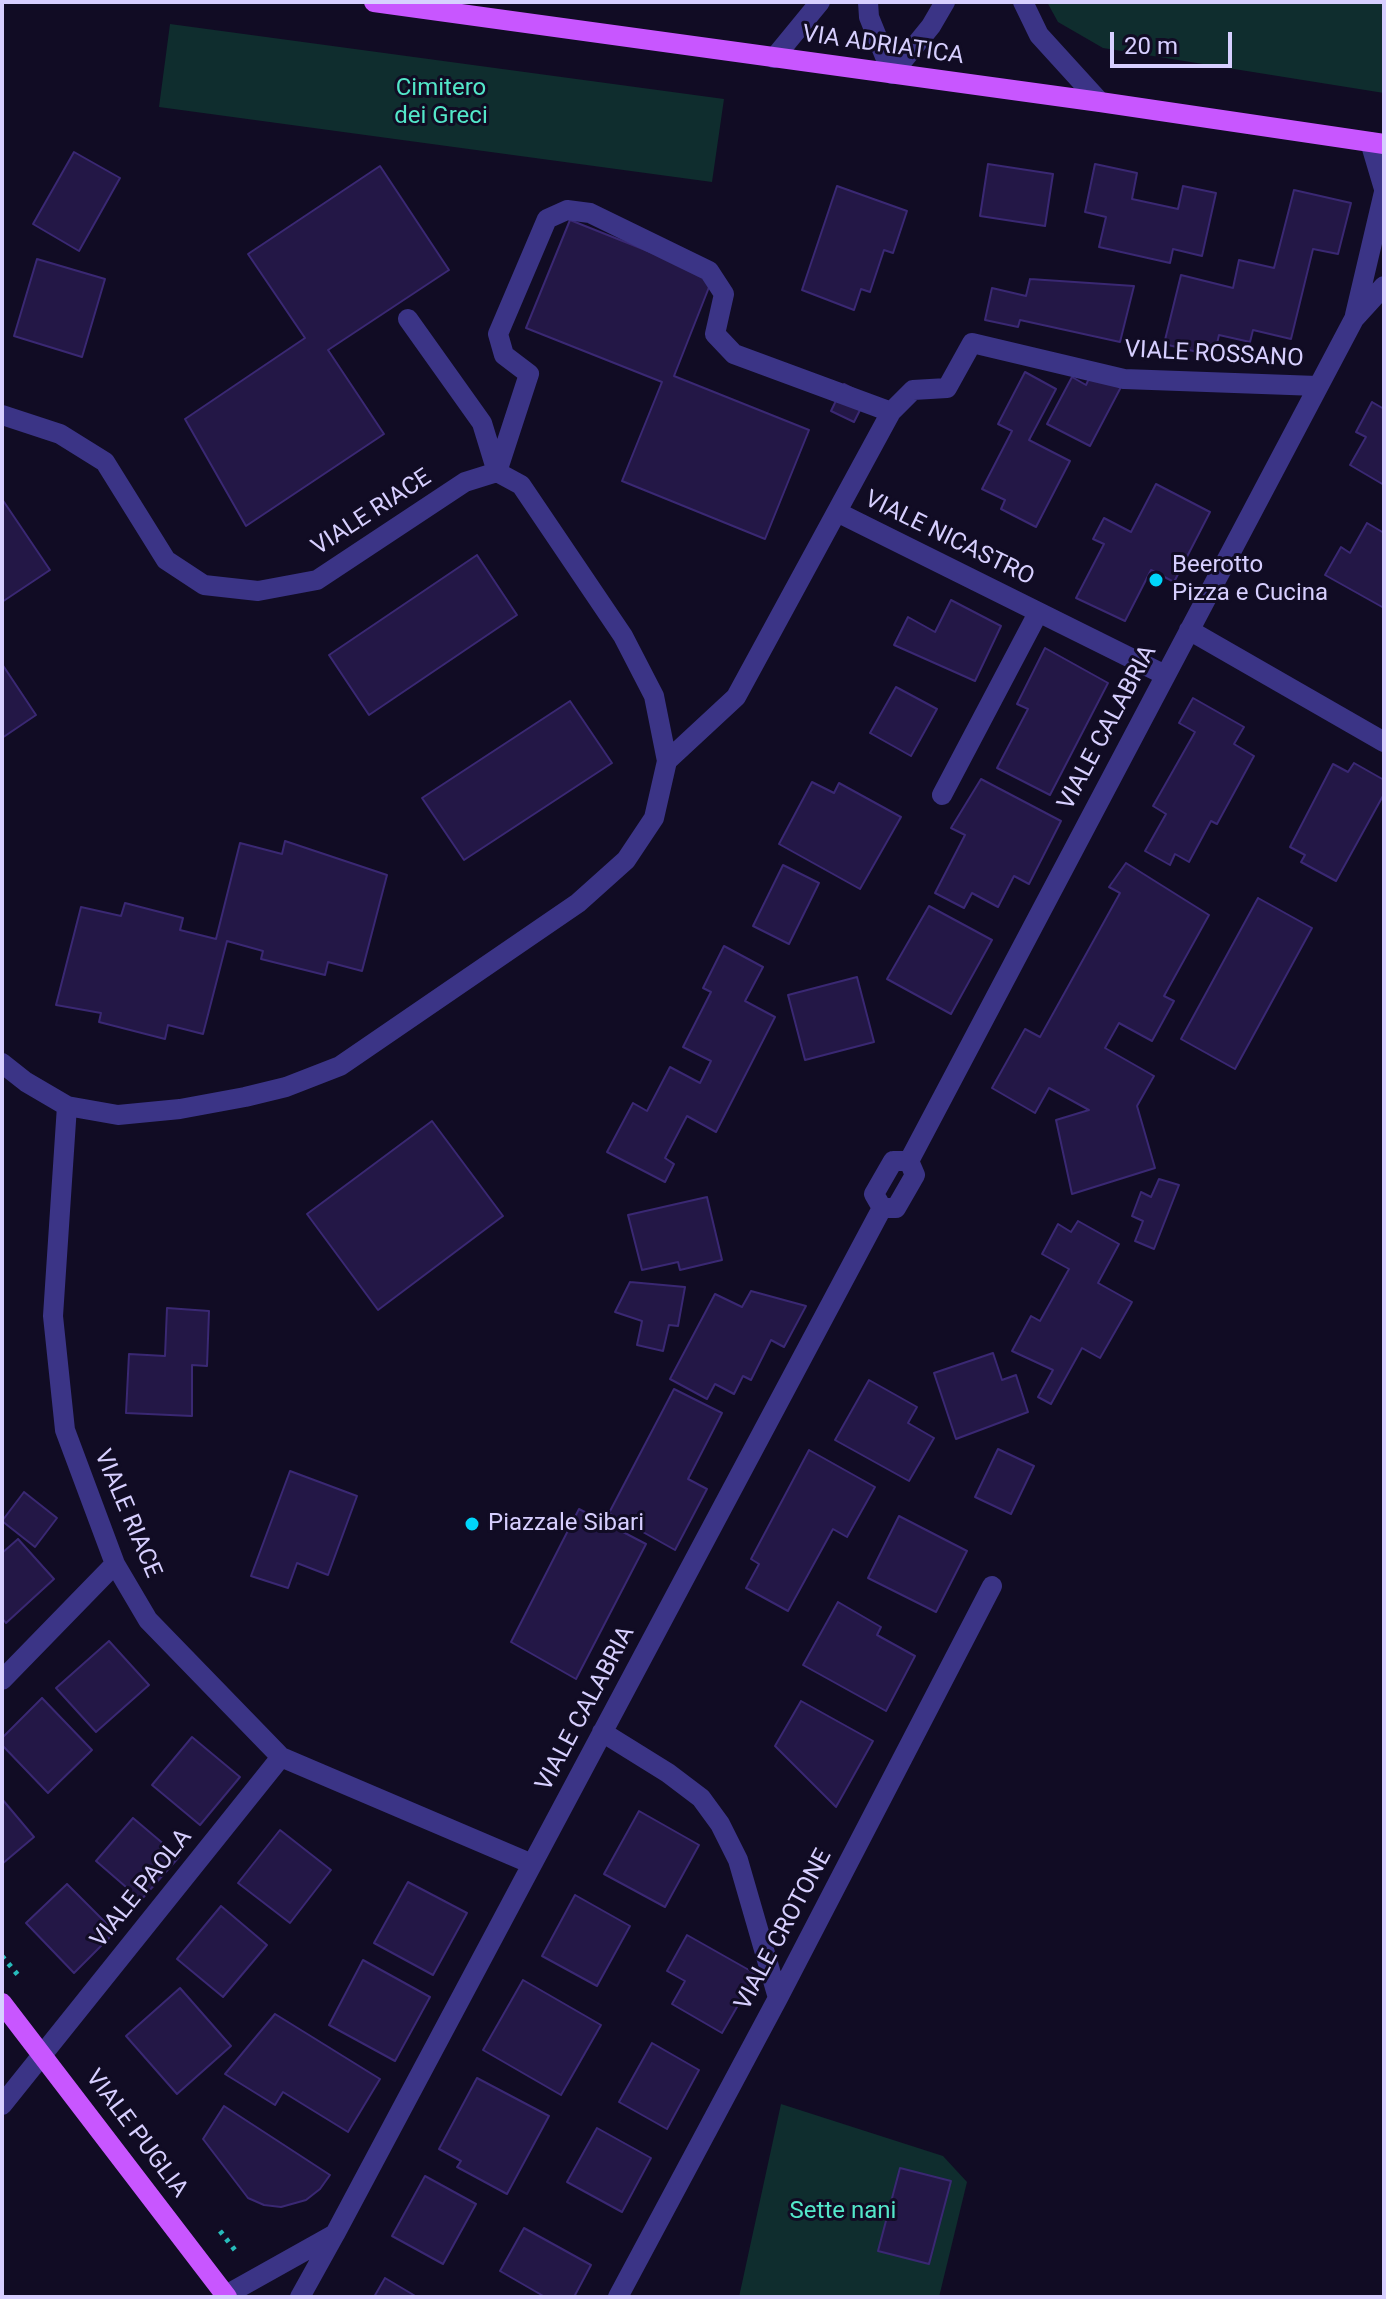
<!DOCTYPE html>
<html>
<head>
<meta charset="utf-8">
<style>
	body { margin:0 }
	#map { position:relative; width:1386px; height:2299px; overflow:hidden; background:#110c24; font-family:Roboto,sans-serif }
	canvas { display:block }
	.frame { position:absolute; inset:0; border:4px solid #d7cfff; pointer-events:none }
	.scale { position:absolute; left:1110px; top:32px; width:122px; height:36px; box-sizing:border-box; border:4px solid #d7cfff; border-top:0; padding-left:10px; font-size:24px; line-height:28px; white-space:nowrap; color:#d7cfff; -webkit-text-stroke:6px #110c24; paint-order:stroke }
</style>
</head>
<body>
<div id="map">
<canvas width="1386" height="2299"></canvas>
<div class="frame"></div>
<div class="scale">20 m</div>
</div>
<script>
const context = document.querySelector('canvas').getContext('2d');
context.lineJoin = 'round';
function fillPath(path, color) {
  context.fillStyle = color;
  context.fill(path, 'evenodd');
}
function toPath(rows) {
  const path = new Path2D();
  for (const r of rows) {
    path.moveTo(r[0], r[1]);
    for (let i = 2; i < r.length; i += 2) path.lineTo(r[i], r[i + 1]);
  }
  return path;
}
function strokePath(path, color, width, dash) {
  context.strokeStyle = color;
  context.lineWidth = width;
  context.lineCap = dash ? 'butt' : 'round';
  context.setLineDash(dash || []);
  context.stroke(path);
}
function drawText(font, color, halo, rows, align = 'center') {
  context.font = font + ' Roboto,sans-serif';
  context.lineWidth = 6;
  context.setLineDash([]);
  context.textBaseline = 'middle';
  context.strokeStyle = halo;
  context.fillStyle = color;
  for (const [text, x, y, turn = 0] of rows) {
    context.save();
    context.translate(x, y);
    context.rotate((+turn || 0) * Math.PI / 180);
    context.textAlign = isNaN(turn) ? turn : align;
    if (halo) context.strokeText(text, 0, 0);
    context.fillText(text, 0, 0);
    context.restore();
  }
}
fillPath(toPath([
	[1047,2,1384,2,1384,93,1103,48,1058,22],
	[170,24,724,99,712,182,159,107],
	[781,2104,943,2156,967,2182,939,2297,739,2297]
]), '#0f2d2e');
const building = toPath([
	[74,152,120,178,79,251,33,224,74,152],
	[988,164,1053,174,1045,226,980,216,988,164],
	[1095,164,1137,173,1132,199,1178,209,1183,186,1216,193,1202,256,1173,249,1170,263,1099,247,1106,217,1085,212,1095,164],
	[380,166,449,270,328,350,384,434,246,526,185,419,305,338,248,254,380,166],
	[837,186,907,211,893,253,884,250,870,292,861,289,854,310,802,290,837,186],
	[1294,190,1351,203,1338,254,1313,249,1291,339,1253,330,1250,342,1219,335,1214,356,1164,344,1181,275,1233,288,1239,260,1274,268,1294,190],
	[570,220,713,277,674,376,809,430,765,539,622,481,662,382,526,328,570,220],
	[37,259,105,279,82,357,14,336,37,259],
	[1030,279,1134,286,1120,342,1020,320,1018,327,985,320,992,288,1026,296,1030,279],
	[1025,372,1056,389,1029,440,1070,461,1036,527,1001,509,1005,500,982,489,1012,431,998,424,1025,372],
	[1092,372,1121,387,1090,446,1047,424,1072,377,1086,385,1092,372],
	[844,384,867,396,854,422,831,411,844,384],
	[1372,402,1384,409,1384,485,1350,465,1366,437,1356,432,1372,402],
	[1156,484,1210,512,1174,582,1151,570,1125,621,1076,598,1104,544,1093,539,1104,518,1131,532,1156,484],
	[2,499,50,570,2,602,2,499],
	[1367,523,1384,533,1384,608,1325,575,1341,547,1350,553,1367,523],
	[477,555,517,615,369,715,329,655,477,555],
	[951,600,1001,626,975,681,894,645,908,617,935,632,951,600],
	[1045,648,1108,683,1050,795,997,768,1028,709,1017,704,1045,648],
	[2,664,36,715,2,738,2,664],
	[896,687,937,709,911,756,870,733,896,687],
	[1193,698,1244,727,1234,744,1254,756,1217,824,1211,821,1189,862,1175,854,1170,865,1145,851,1166,814,1153,806,1195,732,1179,723,1193,698],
	[570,701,612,763,464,860,422,798,570,701],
	[1354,763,1384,780,1384,794,1336,881,1301,862,1305,855,1290,847,1333,764,1348,772,1354,763],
	[981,779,1061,821,1029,884,1014,876,998,907,972,893,964,908,935,893,965,835,951,828,981,779],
	[812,782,834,793,839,783,901,817,860,889,779,844,812,782],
	[285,841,387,875,362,971,328,962,325,975,261,959,263,951,227,941,203,1034,168,1025,165,1039,99,1022,101,1013,56,1005,81,907,121,916,125,903,183,918,180,930,216,939,240,843,282,854,285,841],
	[1126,863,1209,915,1164,996,1174,1001,1152,1041,1119,1023,1105,1048,1154,1076,1137,1106,1155,1168,1072,1194,1056,1120,1089,1110,1049,1088,1035,1113,992,1088,1025,1029,1040,1037,1120,893,1109,887,1126,863],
	[783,865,819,883,789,944,753,926,783,865],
	[1258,898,1312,928,1235,1069,1181,1039,1258,898],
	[929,906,992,940,951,1014,887,979,929,906],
	[724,946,763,967,745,1001,775,1017,716,1132,687,1116,665,1158,674,1164,665,1182,607,1152,633,1103,647,1111,670,1067,700,1083,711,1061,683,1047,711,992,703,988,724,946],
	[857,977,874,1042,805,1060,788,995,857,977],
	[432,1121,503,1216,378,1310,307,1214,432,1121],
	[1159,1179,1179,1185,1154,1249,1135,1241,1143,1221,1132,1216,1141,1192,1151,1197,1159,1179],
	[707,1197,722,1260,680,1270,678,1262,642,1270,628,1215,707,1197],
	[1078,1221,1119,1244,1098,1283,1132,1302,1100,1358,1082,1348,1051,1404,1038,1397,1053,1370,1012,1351,1031,1316,1040,1321,1069,1269,1042,1254,1058,1224,1071,1232,1078,1221],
	[630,1282,685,1287,678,1326,669,1325,663,1351,637,1345,642,1321,615,1312,630,1282],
	[751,1291,806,1306,784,1347,771,1340,751,1380,743,1376,734,1394,715,1384,707,1399,670,1379,715,1294,742,1307,751,1291],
	[167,1308,209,1311,207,1366,192,1365,192,1416,126,1413,129,1354,165,1356,167,1308],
	[993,1353,1002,1380,1016,1375,1028,1412,956,1439,934,1373,993,1353],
	[869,1380,917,1407,908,1423,934,1438,909,1481,835,1440,869,1380],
	[674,1389,722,1413,688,1479,707,1489,675,1550,609,1513,674,1389],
	[998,1449,1034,1466,1011,1514,975,1497,998,1449],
	[809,1450,875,1487,847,1537,833,1529,788,1611,746,1588,759,1564,751,1559,809,1450],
	[290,1471,357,1496,328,1575,297,1563,288,1588,251,1576,290,1471],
	[24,1492,57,1518,35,1547,2,1521,24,1492],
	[579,1509,646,1544,576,1679,511,1642,579,1509],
	[899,1516,967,1551,936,1612,868,1578,899,1516],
	[18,1539,54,1579,6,1623,2,1618,2,1553,18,1539],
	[838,1602,881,1627,877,1635,915,1656,886,1711,803,1665,838,1602],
	[109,1641,149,1685,96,1732,56,1688,109,1641],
	[42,1698,92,1750,48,1793,2,1745,2,1738,42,1698],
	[801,1701,873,1741,836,1807,775,1746,801,1701],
	[192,1737,240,1777,200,1825,152,1785,192,1737],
	[2,1799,34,1837,2,1864,2,1799],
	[639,1811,699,1845,665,1907,604,1874,639,1811],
	[133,1818,179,1857,141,1900,96,1861,133,1818],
	[280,1830,331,1870,290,1923,238,1883,280,1830],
	[408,1882,467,1913,433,1975,374,1943,408,1882],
	[67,1884,115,1932,74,1973,26,1923,67,1884],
	[575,1895,630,1926,597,1986,542,1956,575,1895],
	[221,1906,267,1945,223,1997,177,1959,221,1906],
	[687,1935,756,1974,722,2033,672,2004,685,1981,667,1971,687,1935],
	[363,1960,430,1997,395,2061,329,2025,363,1960],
	[523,1980,601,2025,561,2095,483,2050,523,1980],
	[180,1988,231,2046,177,2094,126,2036,180,1988],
	[275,2014,380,2079,348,2132,283,2092,275,2105,225,2074,275,2014],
	[652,2043,699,2070,667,2129,619,2102,652,2043],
	[477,2078,549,2116,507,2194,457,2167,461,2161,439,2149,477,2078],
	[224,2106,330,2175,320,2189,306,2200,281,2207,264,2205,248,2198,203,2139,224,2106],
	[597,2128,651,2158,622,2212,567,2182,597,2128],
	[900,2168,951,2181,929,2264,878,2251,900,2168],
	[425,2176,476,2204,443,2264,392,2236,425,2176],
	[524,2228,591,2265,574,2297,545,2297,500,2271,524,2228],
	[385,2278,417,2297,374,2297,385,2278]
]);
fillPath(building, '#231746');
strokePath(building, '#3a2873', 2);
strokePath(toPath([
	[2,1956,18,1975],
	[220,2231,238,2254]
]), '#27bbba', 5, [4, 6]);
strokePath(toPath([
	[868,2,869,17,892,74,931,26,945,2],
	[1023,2,1039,35,1100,102],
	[774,58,820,2],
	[1370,142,1384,189],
	[1355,315,1384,192],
	[408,319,482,423,497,472],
	[2,415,60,434,105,462,166,560,204,585,258,591,317,580,465,482,497,472,521,485,623,636,654,696,667,761,654,818,626,860,578,903,340,1066,286,1087,245,1097,180,1109,118,1115,67,1106,26,1082,2,1063],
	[497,472,529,374,504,355,498,334,547,219,567,210,590,213,709,271,724,294,715,334,734,354,891,412],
	[837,512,1165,675],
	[1189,630,1384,742],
	[667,761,736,697,891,412,913,390,947,388,972,343,1124,379,1317,386],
	[942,795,1038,613],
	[67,1106,53,1316,65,1430,115,1564,148,1620,281,1757,532,1864],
	[893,1161,909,1161,915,1175,896,1208,882,1208,874,1194,893,1161],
	[909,1161,1354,319,1384,286],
	[2,1680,115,1564],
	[602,1732,668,1773,701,1798,720,1824,738,1860,778,1998],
	[2,2105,281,1757],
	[226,2295,335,2234,882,1208],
	[300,2297,335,2234],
	[618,2297,778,1998,992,1586]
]), '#3b3486', 20);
strokePath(toPath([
	[374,2,1100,102,1384,144],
	[2,2003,227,2297]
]), '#c856ff', 20);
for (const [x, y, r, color] of [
	[1156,580,8,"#00d5fa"],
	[472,1524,8,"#00d5fa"]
]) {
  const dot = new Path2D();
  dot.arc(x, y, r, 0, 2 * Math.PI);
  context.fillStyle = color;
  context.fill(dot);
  strokePath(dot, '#110c24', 3);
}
drawText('24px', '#d7cfff', '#110c24', [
	["VIA ADRIATICA",883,46,8],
	["VIALE ROSSANO",1214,355,3],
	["VIALE RIACE",372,513,-33],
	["VIALE NICASTRO",949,539,26],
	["VIALE CALABRIA",1108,728,-62],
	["VIALE RIACE",127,1514,67],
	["VIALE CALABRIA",586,1709,-62],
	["VIALE PAOLA",142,1889,-51],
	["VIALE CROTONE",784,1930,-62],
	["VIALE PUGLIA",136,2134,53]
]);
drawText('24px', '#53e7c9', '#110c24', [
	["Cimitero",441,89],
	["dei Greci",441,117],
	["Sette nani",843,2212]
]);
drawText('24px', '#d7cfff', '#110c24', [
	["Beerotto",1172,566],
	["Pizza e Cucina",1172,594],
	["Piazzale Sibari",488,1524]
], 'left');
</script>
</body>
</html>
